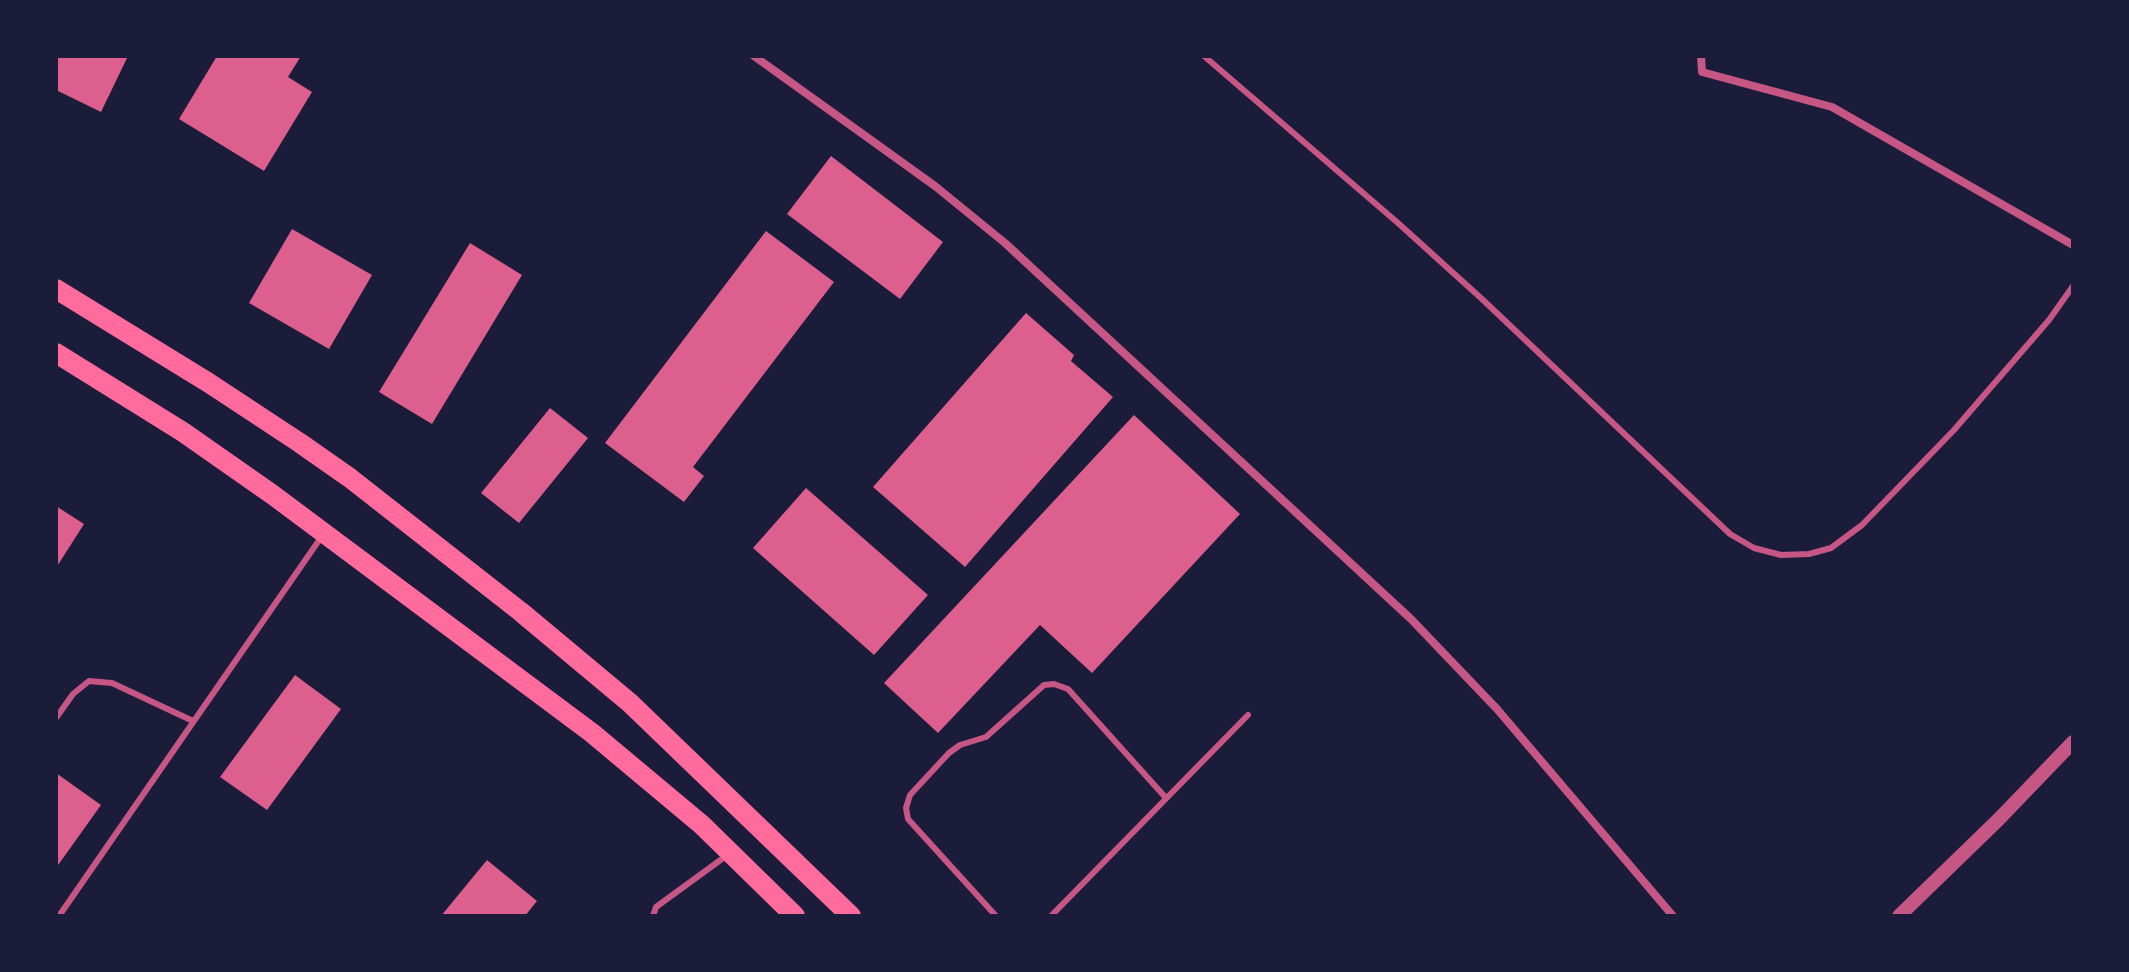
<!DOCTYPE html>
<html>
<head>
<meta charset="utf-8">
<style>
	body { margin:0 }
	#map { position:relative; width:2129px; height:972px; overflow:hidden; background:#1b1b3a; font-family:"Golos Text",sans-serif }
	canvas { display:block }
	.frame { position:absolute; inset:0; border:58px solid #1b1b3a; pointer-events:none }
</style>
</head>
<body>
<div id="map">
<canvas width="2129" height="972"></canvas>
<div class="frame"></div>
</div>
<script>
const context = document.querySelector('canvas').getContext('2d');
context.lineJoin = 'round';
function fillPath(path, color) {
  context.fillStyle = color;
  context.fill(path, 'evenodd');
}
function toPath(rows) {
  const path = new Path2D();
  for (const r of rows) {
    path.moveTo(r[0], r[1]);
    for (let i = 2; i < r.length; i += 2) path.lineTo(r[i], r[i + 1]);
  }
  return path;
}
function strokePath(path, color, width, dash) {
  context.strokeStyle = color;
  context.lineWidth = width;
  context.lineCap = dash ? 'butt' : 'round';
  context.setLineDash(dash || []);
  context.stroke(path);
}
fillPath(toPath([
	[56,56,128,56,101,112,56,90],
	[217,56,301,56,288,77,312,92,264,171,179,119],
	[831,156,943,242,900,299,787,214],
	[292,229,372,275,329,349,249,303],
	[766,231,834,282,693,467,704,476,684,502,605,443],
	[470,243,522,275,432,424,379,392],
	[1026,313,1074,355,1071,361,1113,397,965,567,873,487],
	[550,408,588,438,519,523,481,493],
	[1134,415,1240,514,1092,673,1040,625,938,733,884,683],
	[806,488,928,595,874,655,753,548],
	[56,506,84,524,56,568],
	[295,675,341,709,267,810,220,777],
	[56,773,101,805,56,868],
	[487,860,537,901,525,916,441,916]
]), '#dd5f8e');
strokePath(toPath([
	[1204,56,1398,223,1482,299,1730,534,1754,548,1781,555,1809,554,1831,548,1862,525,1954,430,2049,320,2073,286],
	[56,718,73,694,89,681,112,683,193,721],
	[59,916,322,536],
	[653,916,656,907,726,856],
	[996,916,908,819,906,808,910,795,949,753,960,745,986,737,1044,685,1054,684,1068,689,1166,798],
	[1051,916,1248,715]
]), '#c65784', 6);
strokePath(toPath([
	[754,56,935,186,1005,243,1411,619,1497,709,1673,916],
	[1701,56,1702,72,1832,107,2073,245]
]), '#c65784', 8);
strokePath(toPath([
	[1899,916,1999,819,2073,742]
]), '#c65784', 14);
strokePath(toPath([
	[56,289,209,383,300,443,350,478,521,612,630,703,851,916],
	[56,353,183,432,273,495,592,733,702,825,795,916]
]), '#ff6b9d', 20);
</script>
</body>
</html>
